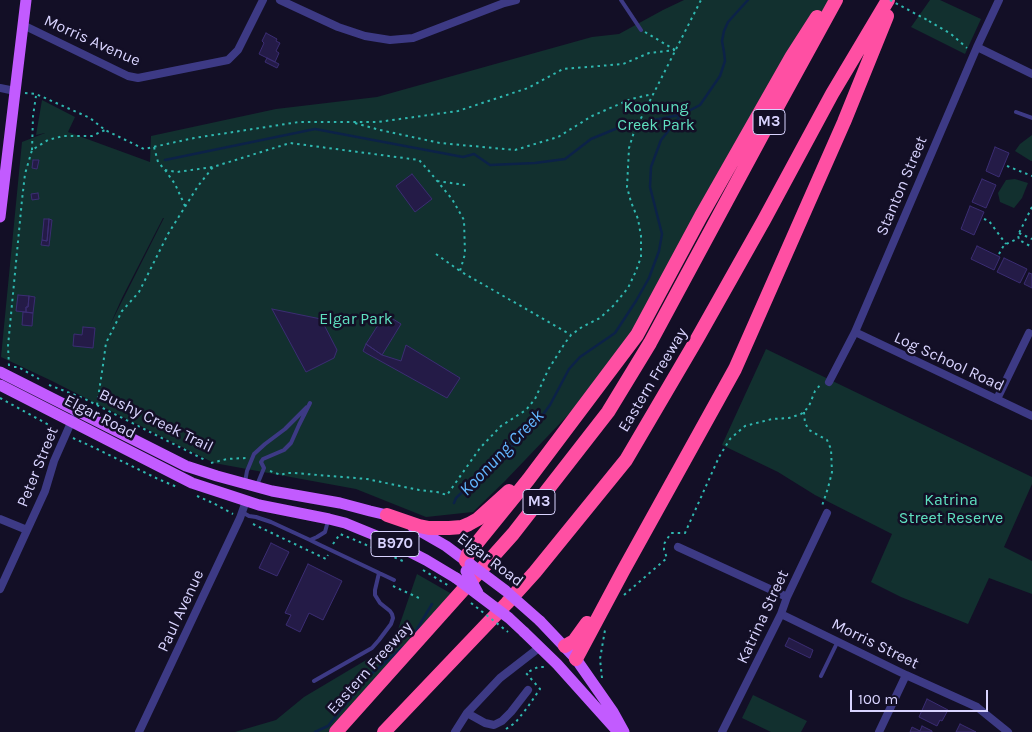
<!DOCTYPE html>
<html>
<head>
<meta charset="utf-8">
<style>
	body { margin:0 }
	#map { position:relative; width:1032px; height:732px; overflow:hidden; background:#130f26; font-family:Karla,sans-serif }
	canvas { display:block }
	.scale { position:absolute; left:850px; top:690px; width:138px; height:22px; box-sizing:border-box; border:2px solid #d9d4ff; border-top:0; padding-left:6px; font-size:15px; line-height:18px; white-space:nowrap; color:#d9d4ff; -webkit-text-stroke:4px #130f26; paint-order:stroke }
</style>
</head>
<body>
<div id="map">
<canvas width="1032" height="732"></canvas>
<div class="scale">100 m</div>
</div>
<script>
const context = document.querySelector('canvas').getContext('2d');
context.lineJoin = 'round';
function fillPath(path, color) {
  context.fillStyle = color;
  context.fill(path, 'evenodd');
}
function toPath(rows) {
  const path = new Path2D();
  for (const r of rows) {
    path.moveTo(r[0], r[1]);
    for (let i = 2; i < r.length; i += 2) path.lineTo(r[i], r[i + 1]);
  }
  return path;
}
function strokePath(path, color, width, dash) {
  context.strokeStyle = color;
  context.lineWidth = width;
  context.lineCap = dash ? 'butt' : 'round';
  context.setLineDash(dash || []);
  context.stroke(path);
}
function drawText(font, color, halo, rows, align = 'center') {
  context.font = font + ' Karla,sans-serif';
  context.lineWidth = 5;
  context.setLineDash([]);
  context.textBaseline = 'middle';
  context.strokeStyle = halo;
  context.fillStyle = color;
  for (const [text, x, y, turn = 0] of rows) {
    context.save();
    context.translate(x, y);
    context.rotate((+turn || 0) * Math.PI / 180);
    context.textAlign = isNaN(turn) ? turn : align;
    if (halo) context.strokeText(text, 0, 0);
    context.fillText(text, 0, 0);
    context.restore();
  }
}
fillPath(toPath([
	[684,0,842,0,763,116,666,288,588,394,504,482,473,512,426,517,356,489,214,463,52,381,1,357,22,142,45,133,36,135,42,100,75,117,68,132,150,162,151,136,276,109,377,97,592,37,619,34,663,10],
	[163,218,164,218,110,325,122,298],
	[930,0,940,0,981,19,965,54,911,27],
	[1032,135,1032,161,1031,161,1015,151,1020,144],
	[1015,179,1028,183,1022,198,1014,208,1000,202,998,193,1006,180],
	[766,349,1032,477,1032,484,1004,547,1032,561,1032,594,989,578,968,624,901,597,871,582,892,534,815,495,778,472,722,445],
	[417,574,457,597,339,732,235,732,276,720,304,697,393,644],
	[753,695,807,721,801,732,771,732,742,718]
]), '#12302f');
strokePath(toPath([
	[644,122,679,115],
	[165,160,315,129,463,157,474,154,490,165,535,163,565,159,591,139,625,125,634,123],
	[454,503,456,498,539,420,550,405,569,369,580,357,615,333,636,301,649,278,659,251,662,234,650,187,651,167,661,140,681,115,700,105,720,76,725,61,724,52,722,41,724,31,728,22,748,0],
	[413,636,432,604],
	[315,732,328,726,369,676,403,647]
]), '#0c2248', 2.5);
const building = toPath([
	[266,33,277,39,276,41,280,43,276,51,279,53,275,62,259,54,264,43,262,41,266,33],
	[267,58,279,64,277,68,265,62,267,58],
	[995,147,1009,153,999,177,986,171,995,147],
	[33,160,39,160,37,169,32,168,33,160],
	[412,174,432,199,415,212,396,186,412,174],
	[982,179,996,185,986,208,972,202,982,179],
	[38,193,39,199,32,200,31,194,38,193],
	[970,206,984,212,974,235,961,229,970,206],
	[44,219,49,219,47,241,42,240,44,219],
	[49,219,52,220,49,246,41,245,42,240,47,241,49,219],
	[977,246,1000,257,994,270,971,259,977,246],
	[1004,258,1027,269,1020,283,997,272,1004,258],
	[1029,273,1032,274,1032,288,1024,284,1029,273],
	[18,295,29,296,28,307,26,307,26,312,16,311,18,295],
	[29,296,35,297,33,313,26,312,26,307,28,307,29,296],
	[272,309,321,319,337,350,334,358,306,372,272,309],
	[23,312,33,313,32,326,22,325,23,312],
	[385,314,401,324,382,355,366,344,385,314],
	[83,327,95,328,93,348,73,346,74,334,82,335,83,327],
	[366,344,382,355,401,361,406,345,460,378,447,398,366,353,363,351,366,344],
	[271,543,289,552,277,576,259,568,271,543],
	[308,564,342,581,323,620,309,613,300,632,286,625,291,615,285,613,308,564],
	[789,638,813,650,810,658,785,646,789,638],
	[927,699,948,710,942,721,940,720,937,726,919,717,927,699],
	[960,724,976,732,956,732,960,724],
	[922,726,932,731,932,732,910,732,912,727,920,731,922,726]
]);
fillPath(building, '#241b47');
strokePath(building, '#3b2d73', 1);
strokePath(toPath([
	[929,21,951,34,967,48],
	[645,32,675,50],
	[25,93,36,94,90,118,105,130,144,149,194,138,299,122,378,122,458,111,528,88,563,69,623,64,649,53,675,50],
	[355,123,380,130,440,143,515,150,558,137,592,116,631,99,653,94],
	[154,147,158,162,165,170,177,172,213,167,290,143,419,160,429,171,452,199,464,220,465,254,460,271,571,335],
	[32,150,33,116,36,96],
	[1007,166,1032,176],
	[165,170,175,184,185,206],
	[437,181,465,185],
	[1032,207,1018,235,1019,240,1032,247],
	[984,219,989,221,1006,244],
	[1019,233,1032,239],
	[436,254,460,271],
	[999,254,1004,245,1019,238],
	[9,366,8,346,22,200,25,174,32,150,48,140,63,136,92,136,105,130],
	[14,367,18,367,39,379],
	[49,385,83,398,207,461],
	[0,398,60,431],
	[97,405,103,365,106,343,122,311,139,292,168,234,198,186,213,167],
	[804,412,805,423,809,430,827,440,831,449,832,472,828,488,822,506],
	[73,438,97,449,158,479,177,487],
	[211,463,227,459,246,458],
	[270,471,281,475,286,473,294,473,367,479,419,490,437,492,447,495,480,448,501,426,526,410,535,399,548,370,565,343,571,335,582,327,600,318,614,305,628,288,636,271,641,257,641,236,638,219,631,202,627,187,629,148,634,132,701,0],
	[197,496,213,503,233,514],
	[253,524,326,559,328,555],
	[333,544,340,534,355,540,405,562],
	[393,586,421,599],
	[624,595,667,558,664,550,664,544,671,533,685,533,719,457,730,439,745,426,772,419,789,418,801,414,804,412,809,406,815,391,821,384],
	[602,678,600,659,605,630],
	[506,729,515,723,527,708,540,689,526,673,538,667,544,667]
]), '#2fb8b0', 2, [2.5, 4]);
strokePath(toPath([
	[621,0,641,30],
	[1016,112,1032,118],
	[245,482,247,471,254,454,265,444,285,429,307,407],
	[257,485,264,468,261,462,263,459,284,450,291,443,299,425,310,403],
	[242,512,249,516,256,517,271,522,310,540,317,537,325,532,328,521],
	[310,540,318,544,394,580],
	[821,676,838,641],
	[314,681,372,648,379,640,391,624,393,618,392,614,390,611,380,603,375,595,375,590,379,573]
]), '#3d3a85', 4);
strokePath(toPath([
	[280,0,338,27,365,36,390,40,413,38,504,3,516,0],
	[23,25,128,76,138,78,228,60,238,50,263,0],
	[977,47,1032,74],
	[0,88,15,91],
	[855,332,1032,416],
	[829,382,855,332,977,47,999,0],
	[997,399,1029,333],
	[0,519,27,530],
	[678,547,787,597],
	[0,589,45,491,54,461,73,418],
	[781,614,906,675,977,707,1008,732],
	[467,713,485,723,494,725,502,721,511,712,528,690],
	[139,732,240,518,246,501],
	[455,732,467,713,500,678,540,647],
	[722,732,781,614,787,597,827,513],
	[879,732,906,675]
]), '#3d3a85', 8);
strokePath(toPath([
	[0,217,26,0],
	[0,372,186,466,217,476,272,491,340,503,370,511,387,515,394,518],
	[0,385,192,483,259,505,329,519,345,523,389,541,426,560,456,578],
	[413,527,446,546,470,564],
	[540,621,576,659,613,712,624,732],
	[524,632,557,664,618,732]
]), '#c25bff', 11);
strokePath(toPath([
	[387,515,419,526,429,528,449,528,462,527,469,524,478,519,509,491],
	[466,561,468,554,528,480,637,335,701,216,792,56,817,17],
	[565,646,574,641,587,623],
	[576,659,623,571,735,369,844,122,887,16],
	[336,732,513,534,608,412,650,343,780,102,836,0],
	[384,732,507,603,535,572,626,460,697,339,764,220,832,94,888,0]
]), '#ff4fa3', 14);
strokePath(toPath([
	[890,0,929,21],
	[423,570,449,586],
	[471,603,508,632]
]), '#2fb8b0', 2, [2.5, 4]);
strokePath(toPath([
	[470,564,506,591,540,621],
	[466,571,478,593],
	[456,578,509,618,524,632]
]), '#c25bff', 11);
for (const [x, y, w] of [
	[769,122,32],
	[539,502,32],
	[395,544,48]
]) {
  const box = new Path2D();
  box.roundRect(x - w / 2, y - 12.5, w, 25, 4);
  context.fillStyle = '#130f26';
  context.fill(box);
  strokePath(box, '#d9d4ff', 1);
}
drawText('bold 15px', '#d9d4ff', null, [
	["M3",769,122],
	["M3",539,502],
	["B970",395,544]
]);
drawText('16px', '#d9d4ff', '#130f26', [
	["Morris Avenue",92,41,24],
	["Stanton Street",902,186,-67],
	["Log School Road",949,362,25],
	["Eastern Freeway",653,380,-59],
	["Elgar Road",100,417,27],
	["Bushy Creek Trail",156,421,26],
	["Peter Street",38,467,-68],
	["Elgar Road",490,560,37],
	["Paul Avenue",181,611,-65],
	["Katrina Street",763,617,-65],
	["Morris Street",875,644,26],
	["Eastern Freeway",370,668,-48]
]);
drawText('16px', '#5fe0c0', '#130f26', [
	["Koonung",656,107],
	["Creek Park",656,125],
	["Elgar Park",356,319],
	["Katrina",951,500],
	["Street Reserve",951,518]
]);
drawText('italic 18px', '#62b6ff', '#130f26', [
	["Koonung Creek",502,453,-46]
]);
</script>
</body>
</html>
